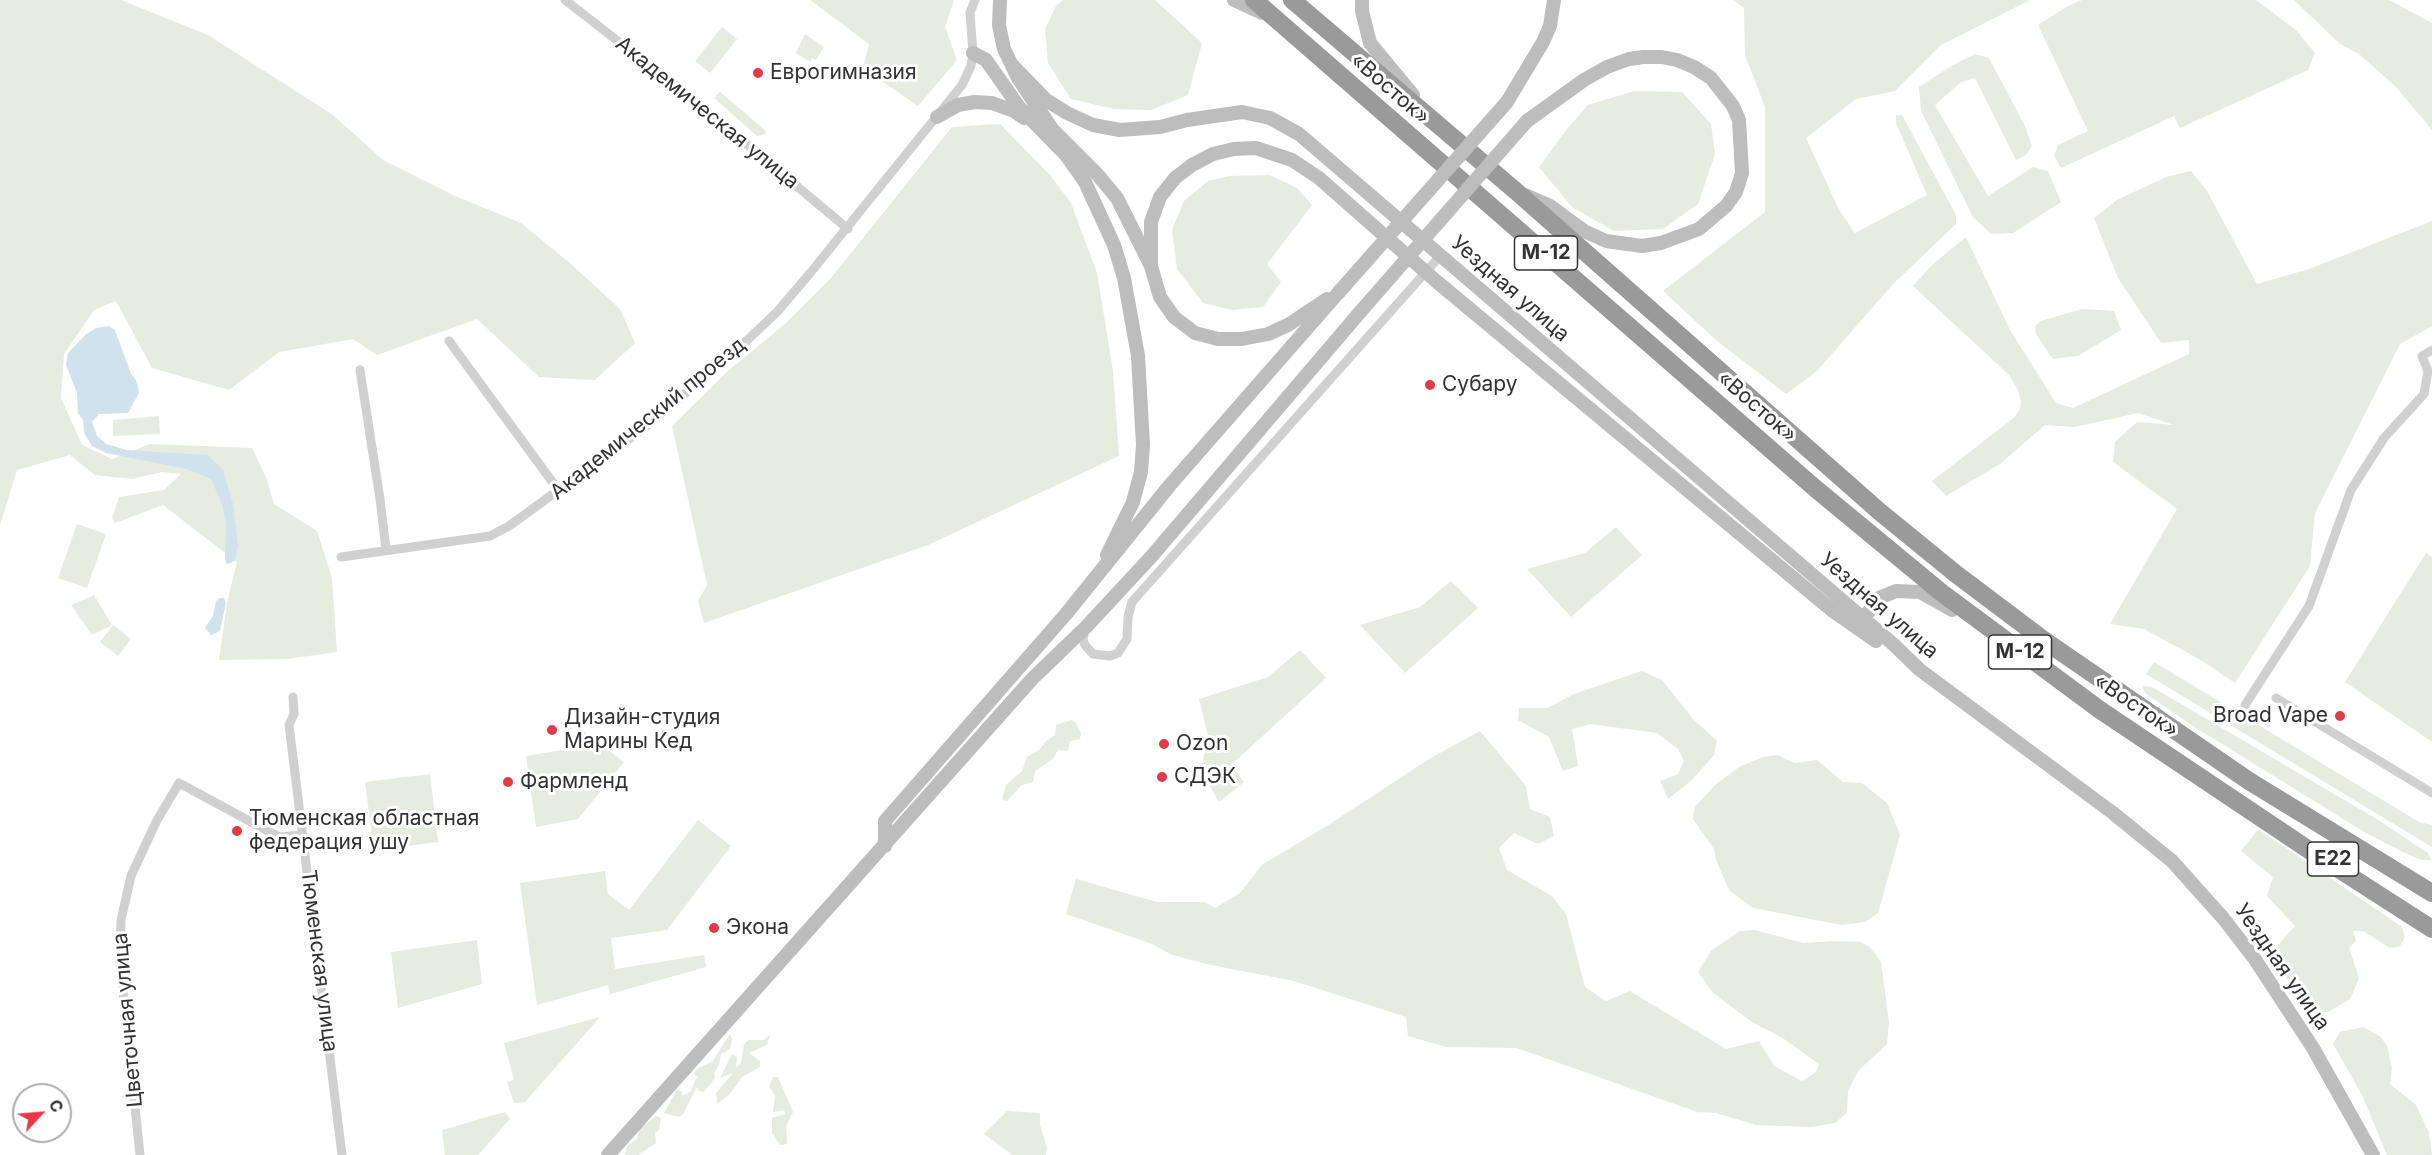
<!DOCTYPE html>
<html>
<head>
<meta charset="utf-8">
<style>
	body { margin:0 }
	#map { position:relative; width:2432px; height:1155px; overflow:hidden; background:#fff; font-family:Inter,sans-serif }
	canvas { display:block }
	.north { position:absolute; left:12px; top:1083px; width:60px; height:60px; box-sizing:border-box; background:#fff; border:2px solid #adadad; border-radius:50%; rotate:64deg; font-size:16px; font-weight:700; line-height:24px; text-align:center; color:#333 }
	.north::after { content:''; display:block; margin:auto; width:21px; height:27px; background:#e63946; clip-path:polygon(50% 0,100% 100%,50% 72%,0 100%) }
</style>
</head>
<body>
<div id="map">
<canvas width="2432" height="1155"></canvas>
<div class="north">С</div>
</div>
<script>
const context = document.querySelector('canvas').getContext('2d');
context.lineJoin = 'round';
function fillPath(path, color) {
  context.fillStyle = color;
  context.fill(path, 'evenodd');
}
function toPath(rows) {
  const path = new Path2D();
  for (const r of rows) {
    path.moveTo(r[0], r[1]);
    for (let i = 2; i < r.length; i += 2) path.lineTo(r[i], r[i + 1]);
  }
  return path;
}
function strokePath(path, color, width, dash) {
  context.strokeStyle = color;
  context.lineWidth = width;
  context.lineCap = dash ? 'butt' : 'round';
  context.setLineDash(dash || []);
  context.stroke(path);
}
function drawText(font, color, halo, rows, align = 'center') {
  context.font = font + ' Inter,sans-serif';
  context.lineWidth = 6;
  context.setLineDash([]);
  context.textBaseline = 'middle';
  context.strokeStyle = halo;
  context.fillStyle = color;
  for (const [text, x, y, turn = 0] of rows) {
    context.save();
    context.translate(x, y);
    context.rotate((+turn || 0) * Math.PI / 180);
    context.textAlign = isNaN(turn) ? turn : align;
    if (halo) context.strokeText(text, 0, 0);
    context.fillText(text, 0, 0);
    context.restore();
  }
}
fillPath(toPath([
	[0,0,121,0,208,35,333,115,383,160,453,195,521,223,571,264,620,309,635,343,595,380,539,377,477,319,377,355,353,339,279,352,229,390,152,368,116,301,94,310,64,354,61,398,82,445,112,459,150,444,252,448,267,480,274,504,317,531,332,578,337,652,287,659,219,660,227,603,237,562,163,505,115,523,112,518,119,497,164,490,181,474,162,472,132,479,95,475,70,455,17,470,0,525],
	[810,0,954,0,945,27,957,60,918,106,863,68,869,44],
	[1063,0,1155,0,1202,43,1188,95,1151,110,1114,109,1071,99,1048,63,1045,29,1056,6],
	[1733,0,2030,0,1941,45,1895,91,1856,99,1806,138,1839,210,1855,233,1927,195,1896,123,1896,115,1902,115,1956,215,1956,224,1893,284,1817,371,1786,394,1716,340,1663,291,1765,212,1765,107,1745,55,1744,8],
	[2082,0,2256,0,2296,30,2315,53,2308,70,2180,128,2174,116,2061,168,2054,156,2058,145,2088,131,2038,25,2068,6],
	[2294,0,2389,0,2432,23,2432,130,2396,87,2359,54,2340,44],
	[722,27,737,39,710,73,695,61],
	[805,34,824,47,816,60,812,58,810,62,796,53],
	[1975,54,1989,58,2024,124,2032,146,2026,155,2016,160,1975,78,1961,82,1935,105,1988,196,2033,167,2048,171,2061,202,2013,233,1991,234,1973,217,1921,111,1919,87,1953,65],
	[1634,91,1682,92,1711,124,1715,154,1698,204,1663,229,1614,231,1572,207,1539,167,1567,129,1588,105],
	[720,92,765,130,766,134,757,136,714,98],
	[1000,124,1050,175,1071,203,1097,273,1113,371,1119,456,928,545,704,623,698,601,707,585,672,426,728,371,786,323,831,278,952,127],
	[2191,171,2207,191,2257,284,2309,269,2432,221,2432,326,2400,344,2315,513,2310,566,2235,683,2199,659,2144,629,2110,624,2177,509,2113,462,2115,442,2137,422,2174,425,2138,413,2075,427,2045,425,2000,464,1946,496,1932,481,2015,417,2020,409,2021,401,2018,390,2009,375,1913,286,1933,264,1966,237,2010,330,2056,403,2073,408,2189,354,2189,340,2161,343,2118,278,2094,218,2117,200,2166,177],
	[1270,175,1297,188,1312,205,1267,264,1281,282,1263,307,1232,310,1203,303,1177,269,1172,230,1184,201,1208,181,1229,176],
	[2082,309,2114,311,2121,330,2078,356,2053,359,2036,334,2035,326,2041,321],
	[159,416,160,434,113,436,113,420],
	[77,524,106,534,87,588,58,578],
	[1616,527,1642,555,1571,617,1527,569,1585,553],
	[2426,553,2432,557,2432,742,2345,682],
	[1451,581,1478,608,1405,673,1360,625,1420,607],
	[94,595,112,625,92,635,71,605],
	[113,625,131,639,118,656,100,642],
	[1300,650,1326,678,1231,765,1244,782,1219,802,1201,770,1208,736,1199,699,1268,677],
	[2154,662,2419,822,2432,825,2432,847,2146,674],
	[1642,671,1662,680,1693,719,1717,741,1714,755,1692,780,1668,799,1660,781,1678,774,1684,761,1678,749,1657,733,1590,724,1572,729,1578,766,1563,771,1549,737,1518,720,1519,708,1547,708,1574,694],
	[2142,686,2152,687,2375,818,2428,853,2431,860,2422,860,2409,855,2366,833,2193,726,2145,693],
	[1072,720,1076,723,1081,733,1080,739,1070,741,1068,751,1058,750,1053,759,1035,771,1033,782,1022,785,1007,801,1002,799,1006,785,1022,771,1027,757,1040,749,1046,741,1055,735,1056,725],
	[1480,731,1526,786,1530,809,1550,817,1554,836,1538,844,1514,833,1499,848,1507,870,1552,896,1566,914,1585,987,1606,1001,1630,991,1726,1049,1759,1041,1774,1066,1802,1081,1816,1072,1819,1064,1784,1039,1752,1022,1713,993,1698,972,1711,951,1740,931,1755,930,1803,943,1835,941,1861,942,1870,947,1881,962,1889,1022,1887,1044,1858,1071,1848,1091,1847,1113,1835,1123,1811,1127,1756,1125,1716,1113,1697,1112,1517,1048,1446,1047,1408,1036,1406,1017,1294,981,1206,964,1170,954,1152,944,1066,914,1076,879,1157,902,1205,902,1215,908,1240,893,1262,865,1330,824,1429,759],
	[584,732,624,762,578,819,536,827,526,756,568,749],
	[1778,755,1794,763,1817,760,1843,782,1862,783,1887,803,1900,835,1878,913,1865,922,1842,925,1753,908,1729,890,1716,860,1714,849,1693,819,1695,807,1715,785,1739,767,1763,757],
	[430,774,438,842,374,850,365,782],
	[698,820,731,846,667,930,611,938,615,969,704,955,706,967,610,994,608,985,537,1005,520,883,605,871,608,894,629,910],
	[2258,829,2402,927,2405,937,2400,946,2390,948,2363,931,2353,931,2356,941,2349,948,2359,978,2350,999,2328,1012,2309,1013,2271,953,2295,926,2267,896,2273,877,2241,851],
	[477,940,482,984,398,1008,391,952],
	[600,1017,525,1102,514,1103,507,1082,514,1080,504,1043],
	[2363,1027,2381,1037,2387,1046,2392,1068,2390,1084,2416,1105,2429,1133,2432,1155,2387,1155,2362,1095,2333,1044,2340,1032],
	[730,1034,732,1039,730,1049,721,1054,719,1065,714,1073,715,1078,704,1092,699,1091,697,1087,683,1114,679,1117,664,1113,677,1089,682,1092,682,1096,690,1092,697,1077,694,1073,698,1068,712,1062],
	[770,1035,767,1045,749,1053,760,1061,760,1067,742,1077,730,1094,717,1104,716,1093,733,1073,720,1078,732,1054,737,1057,736,1067,741,1064,744,1044,749,1040,764,1040],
	[773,1077,778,1077,793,1112,786,1126,787,1144,780,1145,772,1133,772,1118,786,1114,783,1110,773,1112,775,1096,769,1087],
	[1007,1111,1040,1113,1040,1125,1047,1148,1046,1155,1013,1155,984,1134],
	[505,1112,510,1119,478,1155,445,1155,442,1130],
	[656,1116,661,1118,659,1130,655,1133,656,1143,638,1155,624,1155,628,1145,637,1139,639,1129]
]), '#e6ecdf');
fillPath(toPath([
	[109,326,115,330,131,374,136,380,139,393,128,413,99,414,92,422,97,436,106,444,127,450,207,455,223,470,233,504,238,545,235,561,227,564,225,559,226,524,222,504,211,479,187,469,106,453,92,446,84,433,83,420,78,413,77,393,66,365,68,353,85,335,96,328],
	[220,598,224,598,226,603,220,631,211,635,205,628,213,616,216,601]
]), '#cfe2ee');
strokePath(toPath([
	[565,0,700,105,848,229],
	[449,341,559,491],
	[360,370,380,499,386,550],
	[341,557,490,536,509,526,643,429,738,349,777,312,811,272,962,85,971,66,973,53,970,13,975,0],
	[1085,629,1083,640,1085,645,1093,654,1110,656,1118,653,1127,639,1128,617,1132,602,1440,256],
	[293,697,294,714,289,725,342,1155],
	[2276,698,2432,793],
	[2245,705,2309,606,2351,490,2384,438,2424,394,2428,371,2422,356,2432,350],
	[140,1155,120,962,121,920,131,876,156,822,179,783,279,837,303,835]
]), '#d0d0d0', 9);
strokePath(toPath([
	[1000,0,999,25,1004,49,1018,78,1052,129,1097,174,1117,198,1151,266,1160,297,1174,317,1195,333,1218,339,1242,339,1268,334,1288,325,1327,299],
	[1234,0,1262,13],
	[1362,0,1362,11,1370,43,1413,95],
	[973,53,986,60,1019,107,1066,155,1085,182,1114,245,1124,278,1138,356,1143,445,1141,472,1133,502,1107,555],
	[1012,65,1046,100,1067,113,1093,125,1120,130,1160,127,1187,120,1242,112,1270,118,1299,134,1893,644,1920,670,2113,813,2172,861,2223,918,2254,958,2313,1048,2373,1155],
	[1507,102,1543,42,1550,26,1554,0],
	[937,117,958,105,975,102,992,103,1014,111,1024,118],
	[1525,195,1550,206,1584,231,1606,241,1642,246,1661,243,1699,229,1726,206,1736,192,1742,173,1739,120,1733,106,1711,78,1694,67,1677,60,1662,57,1643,57,1629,59,1607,67,1584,80,1527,121],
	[1151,266,1151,222,1160,197,1175,178,1192,165,1213,154,1234,149,1256,148,1292,160,1319,178,1436,281,1833,611,1876,641],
	[1863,619,1879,598,1896,591,1920,592,1952,610],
	[885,846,885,821,1066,614,1170,485,1339,292],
	[608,1155,1032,679,1086,627,1151,557,1361,311]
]), '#bdbdbd', 14);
strokePath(toPath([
	[1254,0,1816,489,1942,593,2100,710,2309,850,2432,929],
	[1292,0,1518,193,1880,512,1956,574,2045,641,2249,781,2432,893]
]), '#9a9a9a', 18);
strokePath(toPath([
	[1339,292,1507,102],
	[1361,311,1527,121]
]), '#bdbdbd', 14);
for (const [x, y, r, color] of [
	[758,73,6,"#e63946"],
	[1430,385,6,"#e63946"],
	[2340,716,6,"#e63946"],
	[552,730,6,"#e63946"],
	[1164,744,6,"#e63946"],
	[1162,777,6,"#e63946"],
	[508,782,6,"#e63946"],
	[237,831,6,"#e63946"],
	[714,928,6,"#e63946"]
]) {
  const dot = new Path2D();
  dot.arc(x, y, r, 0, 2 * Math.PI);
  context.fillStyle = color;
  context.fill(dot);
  strokePath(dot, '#fff', 2);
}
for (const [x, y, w] of [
	[1546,253,63],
	[2020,652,63],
	[2333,859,51]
]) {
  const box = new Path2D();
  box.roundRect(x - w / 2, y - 17, w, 34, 4.5);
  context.fillStyle = '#fff';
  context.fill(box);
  strokePath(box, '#333', 1.5);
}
drawText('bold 20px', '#333', null, [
	["М-12",1546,253],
	["М-12",2020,652],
	["E22",2333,859]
]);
drawText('21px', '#333', '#fff', [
	["Еврогимназия",770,73],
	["Субару",1442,385],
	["Broad Vape",2328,716,"right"],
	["Дизайн-студия",564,718],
	["Марины Кед",564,742],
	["Ozon",1176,744],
	["СДЭК",1174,777],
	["Фармленд",520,782],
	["Тюменская областная",249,819],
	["федерация ушу",249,843],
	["Экона",726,928]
], 'left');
drawText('21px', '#333', '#fff', [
	["«Восток»",1390,89,41],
	["Академическая улица",707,113,39],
	["Уездная улица",1510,289,41],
	["«Восток»",1757,407,41],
	["Академический проезд",648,419,-39],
	["Уездная улица",1879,606,41],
	["«Восток»",2136,706,34],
	["Тюменская улица",319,961,83],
	["Уездная улица",2282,967,55],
	["Цветочная улица",128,1020,-95]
]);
</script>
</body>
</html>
